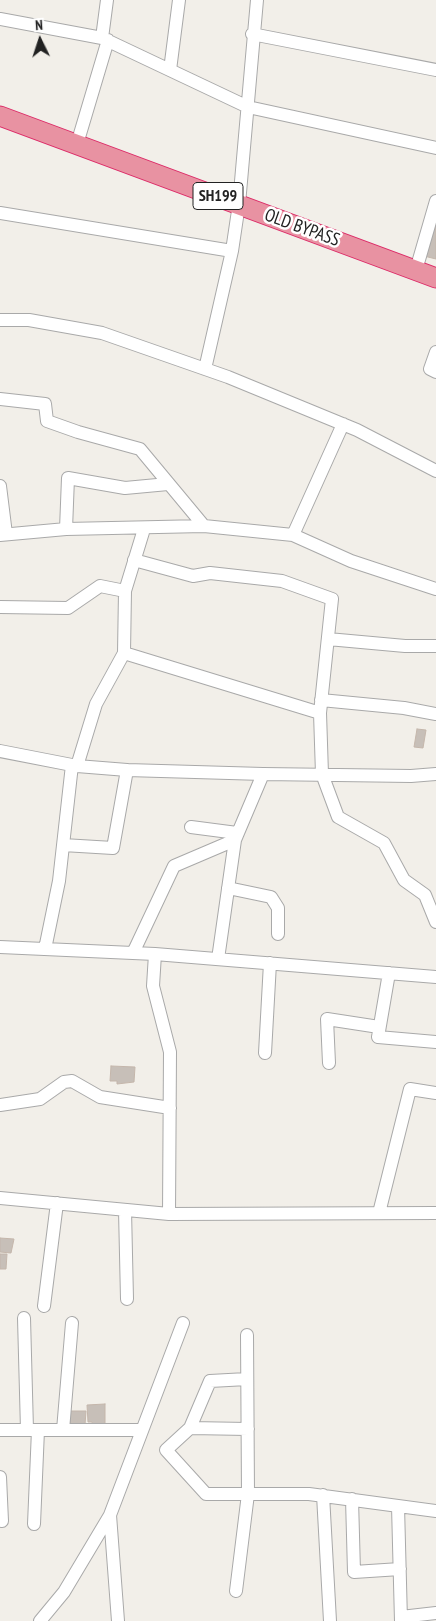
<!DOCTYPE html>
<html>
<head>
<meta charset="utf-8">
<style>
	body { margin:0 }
	#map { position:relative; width:436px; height:1621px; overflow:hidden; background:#f2efe9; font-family:"PT Sans Narrow",sans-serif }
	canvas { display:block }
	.north { position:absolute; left:15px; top:15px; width:50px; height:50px; -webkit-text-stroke:4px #fff; paint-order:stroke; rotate:356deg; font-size:14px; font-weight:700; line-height:20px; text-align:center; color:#222 }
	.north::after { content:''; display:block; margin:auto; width:18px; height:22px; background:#222; clip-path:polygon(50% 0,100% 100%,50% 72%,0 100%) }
</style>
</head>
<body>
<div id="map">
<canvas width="436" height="1621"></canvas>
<div class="north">N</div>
</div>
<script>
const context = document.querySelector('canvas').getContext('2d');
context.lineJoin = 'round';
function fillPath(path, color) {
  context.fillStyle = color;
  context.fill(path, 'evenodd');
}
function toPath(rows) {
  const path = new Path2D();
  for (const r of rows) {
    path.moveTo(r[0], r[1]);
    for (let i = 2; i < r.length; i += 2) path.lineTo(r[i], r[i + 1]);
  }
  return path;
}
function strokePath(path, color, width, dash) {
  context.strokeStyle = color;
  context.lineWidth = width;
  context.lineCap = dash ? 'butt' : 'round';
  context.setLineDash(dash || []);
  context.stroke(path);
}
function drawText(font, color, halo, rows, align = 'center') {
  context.font = font + ' "PT Sans Narrow",sans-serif';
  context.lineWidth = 5;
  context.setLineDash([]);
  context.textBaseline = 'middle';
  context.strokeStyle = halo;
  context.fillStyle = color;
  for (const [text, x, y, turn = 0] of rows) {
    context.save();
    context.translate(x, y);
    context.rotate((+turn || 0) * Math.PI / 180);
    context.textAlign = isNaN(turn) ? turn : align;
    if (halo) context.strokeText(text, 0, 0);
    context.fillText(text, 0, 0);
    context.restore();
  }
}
const building = toPath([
	[433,223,436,224,436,259,424,256,433,223],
	[417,729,426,730,423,748,414,747,417,729],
	[111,1066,135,1067,134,1082,117,1084,117,1081,110,1081,111,1066],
	[0,1238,14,1239,11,1253,0,1252,0,1238],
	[0,1254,7,1254,6,1269,0,1269,0,1254],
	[105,1404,105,1426,93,1426,92,1422,88,1422,87,1405,105,1404],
	[70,1411,86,1411,85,1425,70,1424,70,1411]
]);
fillPath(building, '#c7bfb8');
strokePath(building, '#c4b6ab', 1);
const minor = toPath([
	[0,19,102,38,248,107,436,148],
	[252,34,436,70],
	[102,38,107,0],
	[170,70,179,0],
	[77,144,108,40],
	[0,213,232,251],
	[416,270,436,201],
	[0,320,29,320,102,333,228,377,357,430,436,471],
	[436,352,430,369,436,372],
	[205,369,232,251,239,204,257,0],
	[0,399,45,404,47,421,78,432,140,449,204,526],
	[0,486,6,534],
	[66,529,68,478,125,488,168,484],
	[0,535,66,529,204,526,293,535,351,561,436,589],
	[293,535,343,424],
	[134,560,193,576,210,573,282,581,332,599,320,713,322,774,338,817,384,843,404,880,425,895,436,922],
	[125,591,124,653,320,713],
	[0,607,68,608,100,586,125,591,144,529],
	[328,639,405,646,436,646],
	[321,700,404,708,436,714],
	[0,751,77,766,127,770,263,774,411,776,436,774],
	[77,766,96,704,124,653],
	[191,827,237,833],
	[63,845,113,848,127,770],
	[228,888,271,897,278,908,278,934],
	[0,947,155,954,436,977],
	[45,949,59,881,72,765],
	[133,953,174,866,235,840,263,774],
	[155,954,153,986,170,1052,169,1214],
	[218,959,235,840],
	[389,973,378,1037,436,1042],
	[265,1053,270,963],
	[329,1063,327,1019,379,1027],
	[0,1105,40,1099,64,1082,72,1081,100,1097,170,1108],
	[0,1198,169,1214,436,1213],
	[125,1210,127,1299],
	[379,1213,410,1089,436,1093],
	[44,1306,57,1203],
	[24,1318,27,1430],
	[247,1379,210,1381,190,1428,166,1450,206,1494,309,1494,436,1511],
	[190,1428,248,1429],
	[0,1430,142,1430],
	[63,1430,72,1323],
	[0,1477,2,1521],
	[323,1495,330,1621],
	[352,1499,354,1572,400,1569],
	[398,1506,401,1621],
	[110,1515,118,1621],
	[34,1524,38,1430],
	[236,1591,248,1494,247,1335],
	[401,1617,436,1613],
	[40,1621,64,1592,110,1515,183,1323]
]);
const highway = toPath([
	[0,116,436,278]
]);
strokePath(minor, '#a9a9a9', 14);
strokePath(highway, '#dc2a67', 21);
strokePath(minor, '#fff', 12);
strokePath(highway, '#e892a2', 19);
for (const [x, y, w] of [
	[218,196,50]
]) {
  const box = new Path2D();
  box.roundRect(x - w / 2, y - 13.5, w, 27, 4);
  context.fillStyle = '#fff';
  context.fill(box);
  strokePath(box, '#222', 1);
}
drawText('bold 16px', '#222', null, [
	["SH199",218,196]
]);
drawText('18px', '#222', '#fff', [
	["OLD BYPASS",302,228,20]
]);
</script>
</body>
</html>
